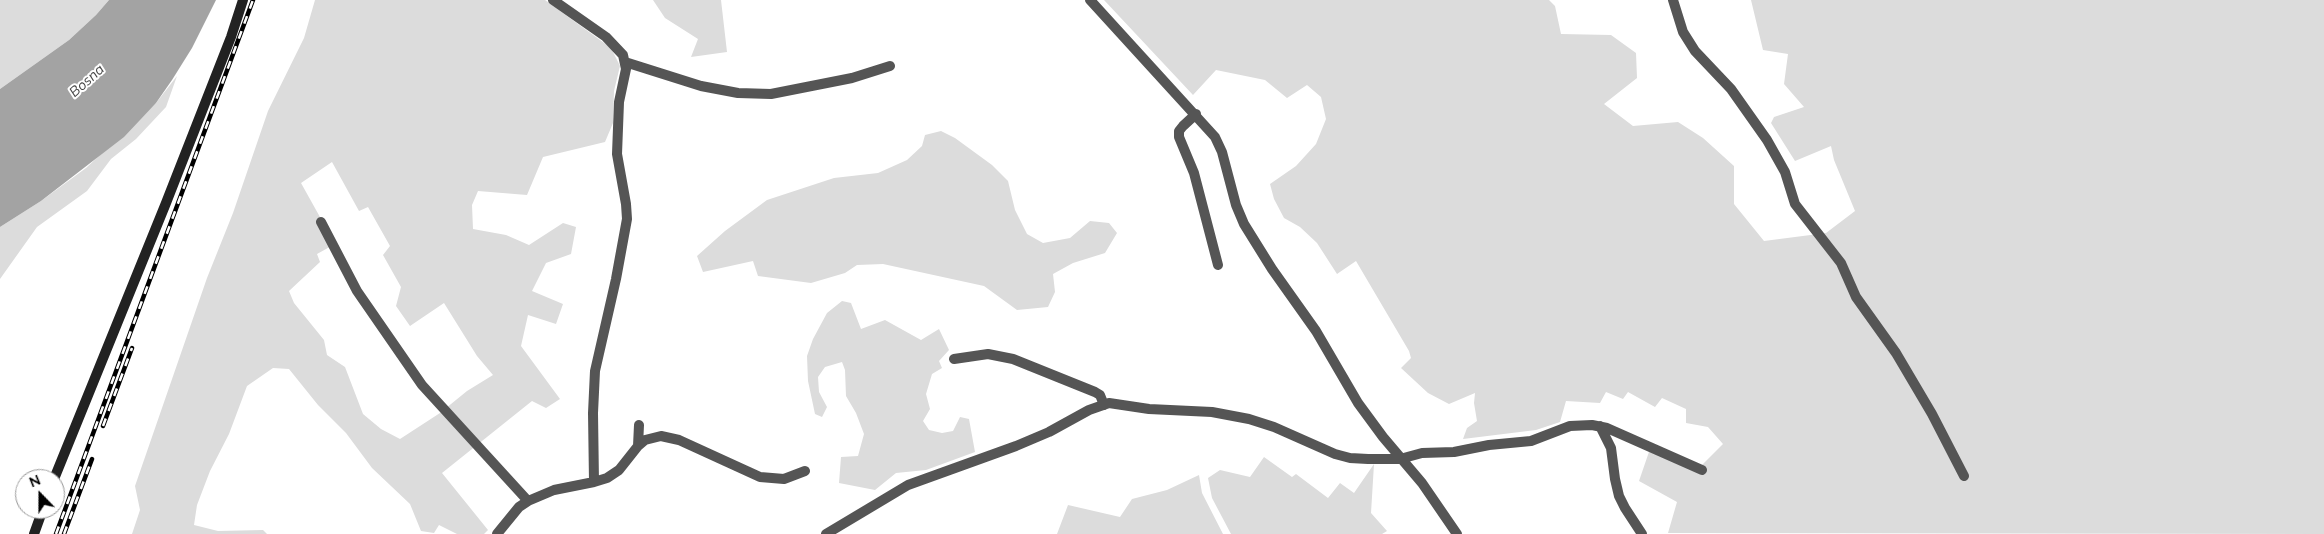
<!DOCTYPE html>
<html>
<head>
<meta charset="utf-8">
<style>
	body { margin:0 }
	#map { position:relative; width:2324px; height:534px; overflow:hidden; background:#fff; font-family:Mulish,sans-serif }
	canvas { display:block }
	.north { position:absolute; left:15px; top:469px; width:50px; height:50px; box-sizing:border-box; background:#fff; border:1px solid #999; border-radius:50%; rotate:338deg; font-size:14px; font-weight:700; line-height:20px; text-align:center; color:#000 }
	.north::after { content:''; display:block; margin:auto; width:18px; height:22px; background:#000; clip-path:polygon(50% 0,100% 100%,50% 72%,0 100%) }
</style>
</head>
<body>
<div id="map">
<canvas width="2324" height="534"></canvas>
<div class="north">N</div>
</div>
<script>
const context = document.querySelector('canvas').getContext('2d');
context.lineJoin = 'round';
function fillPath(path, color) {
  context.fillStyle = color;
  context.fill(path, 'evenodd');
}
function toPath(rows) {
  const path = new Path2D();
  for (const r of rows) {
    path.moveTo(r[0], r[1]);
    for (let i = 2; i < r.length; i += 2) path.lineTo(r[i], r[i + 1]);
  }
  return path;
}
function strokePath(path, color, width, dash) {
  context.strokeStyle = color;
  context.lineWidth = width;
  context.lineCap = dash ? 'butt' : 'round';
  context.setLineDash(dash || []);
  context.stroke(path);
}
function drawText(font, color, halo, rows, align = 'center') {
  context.font = font + ' Mulish,sans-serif';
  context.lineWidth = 4;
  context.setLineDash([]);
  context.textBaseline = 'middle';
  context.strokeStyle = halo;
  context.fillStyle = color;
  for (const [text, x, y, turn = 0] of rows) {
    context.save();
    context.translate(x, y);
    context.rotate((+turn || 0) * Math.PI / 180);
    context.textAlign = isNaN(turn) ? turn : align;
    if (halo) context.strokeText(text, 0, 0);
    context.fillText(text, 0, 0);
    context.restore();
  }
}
fillPath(toPath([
	[0,0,109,0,96,15,69,40,0,89],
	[315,0,545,0,611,48,620,66,614,91,613,123,605,142,543,157,527,195,478,191,472,205,473,229,506,235,529,245,563,223,576,227,571,254,546,263,532,291,563,304,556,324,528,315,521,346,560,399,546,408,532,401,442,473,488,530,484,534,457,534,439,525,434,533,421,531,410,504,372,468,346,433,318,405,289,369,273,368,247,386,229,434,210,471,197,505,194,525,218,531,263,530,267,534,132,534,140,510,135,486,207,278,233,213,268,111,304,38],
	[332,162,359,211,368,207,390,246,383,255,401,287,396,306,410,326,444,303,477,356,493,375,467,391,440,413,400,439,381,429,363,414,345,367,327,355,324,340,294,303,289,291,320,262,317,254,335,244,301,183],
	[653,0,721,0,727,52,691,57,698,39,665,18],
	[1104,0,1549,0,1555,6,1561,34,1611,35,1636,53,1637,78,1604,104,1633,126,1678,122,1703,138,1734,166,1734,204,1764,241,1826,233,1855,211,1834,160,1831,146,1795,161,1771,123,1774,117,1804,107,1784,84,1788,54,1763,50,1751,0,2324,0,2324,534,1668,533,1677,502,1639,481,1651,446,1701,466,1723,444,1708,427,1686,423,1686,409,1662,398,1655,407,1628,392,1623,399,1606,392,1600,403,1566,401,1560,422,1536,430,1463,439,1467,428,1477,421,1474,403,1475,393,1449,404,1428,393,1401,368,1411,358,1409,351,1356,261,1337,274,1317,243,1300,227,1284,218,1274,199,1270,184,1296,166,1316,144,1326,119,1321,97,1307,85,1287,98,1265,80,1216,70,1193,95],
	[177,76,166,107,136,139,111,159,87,191,37,227,0,279,0,227,41,201,86,168,156,103],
	[941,131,955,138,992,165,1008,181,1015,210,1027,234,1043,243,1070,238,1090,221,1109,223,1117,233,1105,253,1073,263,1053,274,1055,292,1048,307,1017,310,984,286,883,264,857,265,845,273,811,283,758,276,753,261,703,272,697,256,725,231,767,200,834,178,878,173,907,160,922,146,925,135],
	[842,301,851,303,861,329,885,320,921,340,939,329,949,350,939,361,942,368,932,374,926,394,930,409,923,421,929,430,942,433,953,431,960,417,969,419,975,452,926,470,896,473,875,490,839,483,841,457,858,456,864,434,856,413,846,396,845,370,842,362,825,367,818,377,819,392,827,407,822,417,815,414,808,381,807,356,813,339,827,313],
	[1264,457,1292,477,1296,474,1328,498,1340,483,1354,493,1374,464,1371,513,1387,531,1382,534,1231,534,1212,498,1208,478,1220,470,1250,477],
	[1199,475,1202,493,1223,534,1057,534,1068,505,1120,517,1132,499,1167,490]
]), '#dcdcdc');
fillPath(toPath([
	[109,0,216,0,192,48,172,80,156,103,124,137,41,201,0,227,0,89,69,40,96,15]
]), '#a3a3a3');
strokePath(toPath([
	[1090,0,1215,137,1222,152,1236,205,1244,224,1272,269,1316,331,1358,403,1383,437,1422,483,1457,534],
	[1673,0,1683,32,1695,51,1731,89,1767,140,1785,172,1795,204,1841,263,1856,297,1896,353,1932,414,1964,476],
	[625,62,701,86,738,93,771,94,852,78,890,66],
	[1196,114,1183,126,1179,131,1179,137,1194,173,1218,265],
	[321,222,357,291,422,385,528,501],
	[954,359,988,354,1013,359,1095,392,1100,395,1104,405],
	[1600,426,1611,448,1615,479,1619,496,1625,508,1642,534],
	[638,446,639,425],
	[594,482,607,478,619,470,638,446,645,440,661,436,679,440,760,477,784,479,805,471],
	[497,534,519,507,528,501,554,490,594,482,593,413,595,371,616,279,627,219,626,204,617,154,619,102,626,69,623,55,606,37,553,0],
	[826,534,908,485,1016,446,1049,432,1089,410,1109,403,1149,409,1212,412,1249,419,1274,427,1335,454,1350,458,1368,459,1400,459,1422,453,1454,452,1489,445,1531,441,1570,426,1592,425,1607,428,1702,470]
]), '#555', 10);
strokePath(toPath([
	[54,479,166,203,231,37,243,0],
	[34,534,43,509]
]), '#222', 10);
const rail = toPath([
	[103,426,132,348],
	[56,534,253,0],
	[64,534,92,459]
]);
strokePath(rail, '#000', 4.5);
strokePath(rail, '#fff', 2.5, [8]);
drawText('italic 14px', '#444', '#fff', [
	["Bosna",87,81,-42]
]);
</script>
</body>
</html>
